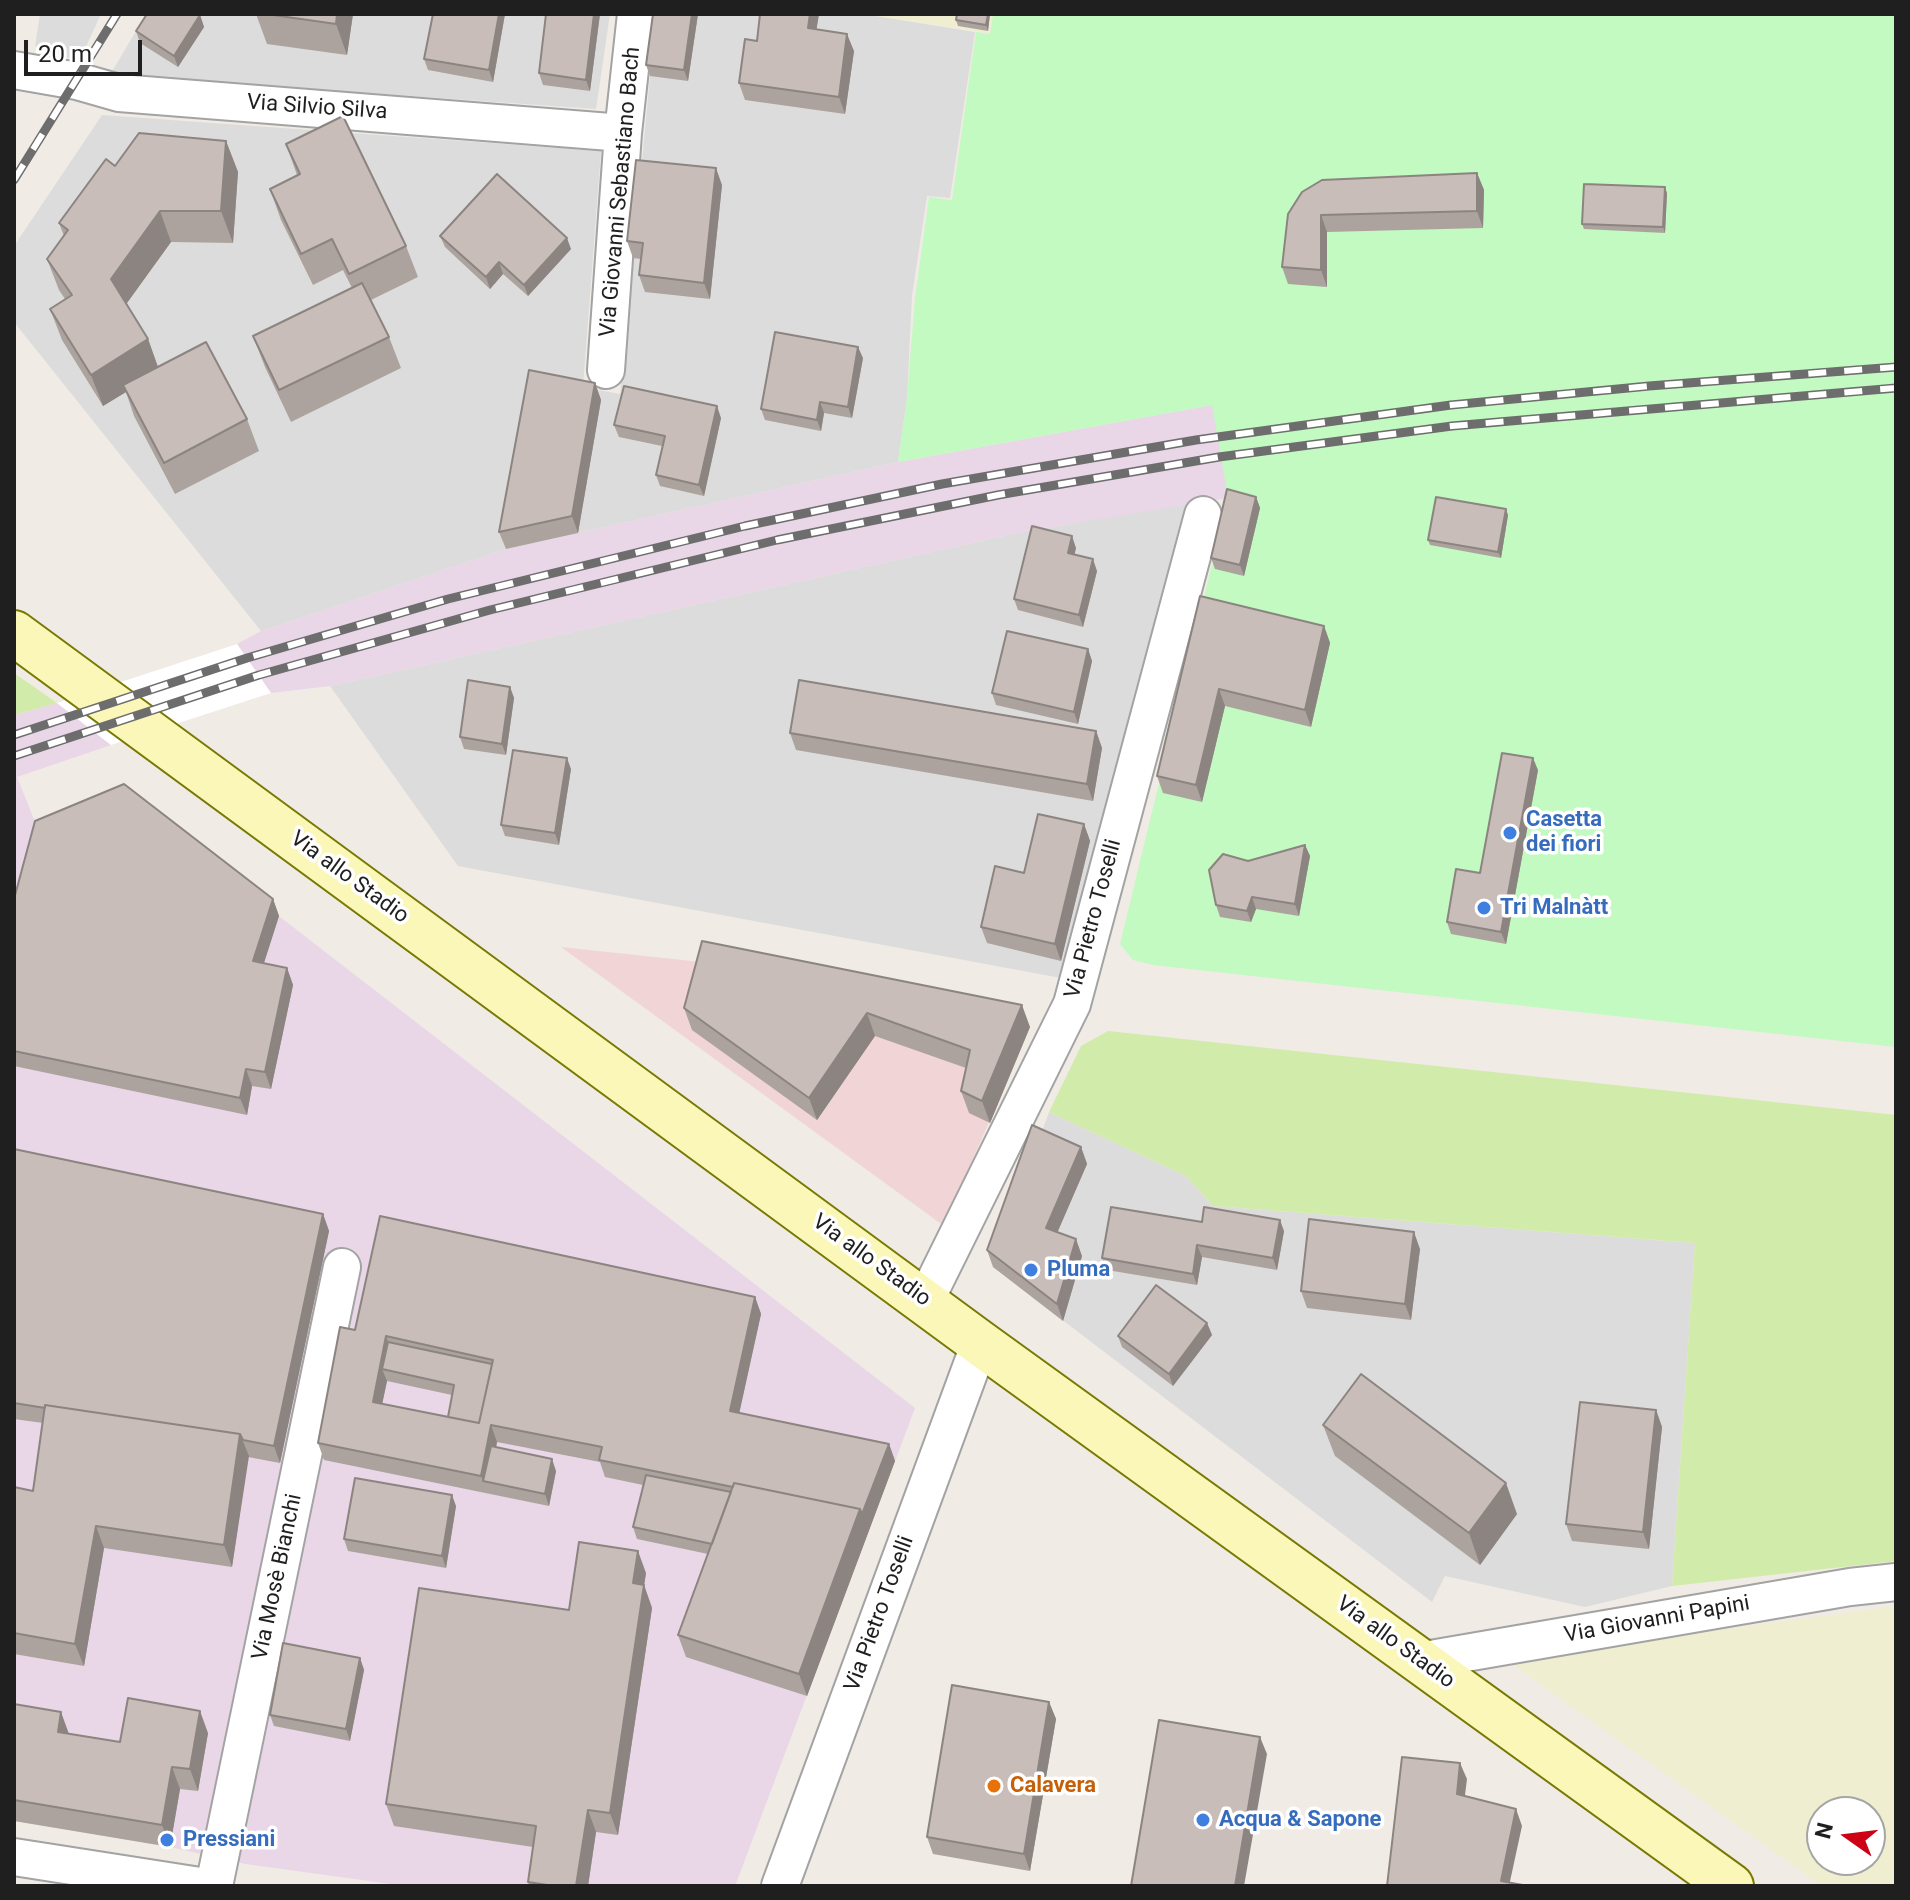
<!DOCTYPE html>
<html>
<head>
<meta charset="utf-8">
<style>
	body { margin:0 }
	#map { position:relative; width:1910px; height:1900px; overflow:hidden; background:#f0ebe5; font-family:Roboto,sans-serif }
	canvas { display:block }
	.frame { position:absolute; inset:0; border:16px solid #1f1f1f; pointer-events:none }
	.north { position:absolute; left:1806px; top:1796px; width:80px; height:80px; box-sizing:border-box; background:#fff; border:2px solid #a5a5a5; border-radius:50%; rotate:284deg; font-size:22px; font-weight:700; line-height:32px; text-align:center; color:#1f1f1f }
	.north::after { content:''; display:block; margin:auto; width:28px; height:36px; background:#cd0016; clip-path:polygon(50% 0,100% 100%,50% 72%,0 100%) }
	.scale { position:absolute; left:24px; top:40px; width:118px; height:36px; box-sizing:border-box; border:4px solid #1f1f1f; border-top:0; padding-left:10px; font-size:24px; line-height:28px; white-space:nowrap; color:#1f1f1f; -webkit-text-stroke:6px #fff; paint-order:stroke }
</style>
</head>
<body>
<div id="map">
<canvas width="1910" height="1900"></canvas>
<div class="frame"></div>
<div class="north">N</div>
<div class="scale">20 m</div>
</div>
<script>
const context = document.querySelector('canvas').getContext('2d');
context.lineJoin = 'round';
function fillPath(path, color) {
  context.fillStyle = color;
  context.fill(path, 'evenodd');
}
function toPath(rows) {
  const path = new Path2D();
  for (const r of rows) {
    path.moveTo(r[0], r[1]);
    for (let i = 2; i < r.length; i += 2) path.lineTo(r[i], r[i + 1]);
  }
  return path;
}
function strokePath(path, color, width, dash) {
  context.strokeStyle = color;
  context.lineWidth = width;
  context.lineCap = dash ? 'butt' : 'round';
  context.setLineDash(dash || []);
  context.stroke(path);
}
function drawText(font, color, halo, rows, align = 'center') {
  context.font = font + ' Roboto,sans-serif';
  context.lineWidth = 7;
  context.setLineDash([]);
  context.textBaseline = 'middle';
  context.strokeStyle = halo;
  context.fillStyle = color;
  for (const [text, x, y, turn = 0] of rows) {
    context.save();
    context.translate(x, y);
    context.rotate((+turn || 0) * Math.PI / 180);
    context.textAlign = isNaN(turn) ? turn : align;
    if (halo) context.strokeText(text, 0, 0);
    context.fillText(text, 0, 0);
    context.restore();
  }
}
fillPath(toPath([
	[40,14,101,14,79,62,35,46],
	[146,14,610,14,596,109,110,75],
	[659,14,863,14,975,32,950,198,927,196,912,296,907,398,898,462,506,549,261,631,14,322,14,246,102,115,601,151,583,387,620,394,650,76],
	[1187,504,1061,978,458,866,330,686,1026,531],
	[1049,1112,1186,1176,1213,1206,1695,1243,1672,1586,1585,1607,1445,1576,1432,1602,993,1267]
]), '#dddcdc');
fillPath(toPath([
	[561,947,710,963,1030,1027,944,1226]
]), '#f1d4d6');
fillPath(toPath([
	[1437,371,1228,498,1026,531,330,686,271,693,237,644,261,631,506,549,898,462,1212,405],
	[57,703,111,745,17,777,41,837,130,801,915,1408,735,1886,405,1886,246,1864,170,1847,14,1821,14,715]
]), '#e9d6e7');
fillPath(toPath([
	[864,14,993,14,989,33],
	[1896,1606,1896,1886,1822,1886,1505,1659],
	[1822,1812,1870,1812,1870,1860,1822,1860]
]), '#efeed0');
fillPath(toPath([
	[14,673,57,703,14,715],
	[1108,1031,1896,1115,1896,1561,1672,1586,1695,1243,1213,1206,1186,1176,1049,1112,1081,1046]
]), '#d1ebaa');
fillPath(toPath([
	[993,14,1896,14,1896,1047,1153,965,1133,960,1120,944,1228,498,1212,405,898,462,907,398,915,298,929,197,952,200,976,32,990,34]
]), '#c2fac1');
fillPath(toPath([
	[237,644,271,693,111,745,57,703]
]), '#fff');
const street = toPath([
	[14,70,77,81,119,93,623,133],
	[606,370,623,133,636,14],
	[925,1301,1072,1004,1203,515],
	[1419,1661,1850,1587,1896,1582],
	[14,1857,200,1886],
	[214,1886,342,1267],
	[780,1886,980,1343]
]);
const secondary = toPath([
	[14,633,980,1343,1731,1886]
]);
strokePath(street, '#a3a3a3', 40);
strokePath(secondary, '#787903', 48);
strokePath(street, '#fff', 36);
strokePath(secondary, '#fbf7b8', 44);
const rail = toPath([
	[14,180,117,14],
	[14,735,247,658,448,599,745,526,942,484,1196,440,1451,405,1649,386,1896,367],
	[14,756,259,675,490,610,777,540,998,495,1219,457,1452,426,1896,388]
]);
strokePath(rail, '#6d6d6d', 9);
strokePath(rail, '#fff', 6, [18]);
fillPath(toPath([
	[256,14,353,14,347,55,267,44],
	[505,14,493,82,428,70,424,59],
	[600,14,590,91,543,85,539,73],
	[698,14,688,81,650,76,646,65],
	[760,14,819,14,816,30,854,51,845,114,745,100,739,83,757,41],
	[990,14,988,31,958,26,956,20],
	[200,15,204,27,178,67,140,43,136,31],
	[226,141,238,172,233,243,171,242,126,304,148,339,158,367,247,419,259,451,175,494,134,416,126,392,103,406,62,340,50,309,65,299,59,290,47,259,64,236,59,223,115,166],
	[286,144,406,246,418,277,371,300,389,337,401,368,291,422,265,367,253,336,352,288,343,270,313,285,281,220,270,189,297,175],
	[1477,173,1484,190,1483,228,1327,232,1327,287,1288,284,1282,267,1288,214],
	[722,185,710,299,645,292,639,275,641,259,633,258,627,241],
	[1667,193,1665,233,1584,229,1582,224],
	[440,236,571,249,528,296,503,274,490,289,445,247],
	[863,358,852,418,824,413,821,431,765,420,761,409],
	[595,383,601,400,578,533,506,549,499,532],
	[721,418,704,496,660,486,656,475,662,446,619,437,614,425],
	[1256,497,1260,508,1244,576,1215,569,1211,558],
	[1508,515,1501,558,1430,545,1428,540],
	[1076,548,1074,555,1097,571,1083,627,1018,610,1014,599],
	[1200,596,1324,626,1330,643,1311,727,1225,706,1202,802,1163,793,1157,776],
	[1088,649,1092,661,1078,724,996,705,992,693],
	[510,687,514,698,506,755,464,749,460,737],
	[1096,731,1102,748,1093,801,796,750,790,733],
	[571,769,559,845,505,836,501,825],
	[1538,770,1506,944,1451,934,1447,922,1480,873],
	[1084,824,1090,841,1061,961,987,943,981,927,1024,873],
	[1305,845,1310,856,1299,916,1256,909,1251,922,1220,917,1216,905,1248,861],
	[14,899,273,899,279,916,264,963,287,968,293,985,271,1089,252,1086,247,1115,14,1066],
	[702,941,1030,1027,990,1123,969,1113,961,1091,966,1068,875,1036,817,1120,692,1030,684,1008],
	[1081,1147,1087,1164,1057,1232,1082,1256,1063,1321,993,1267,987,1250],
	[14,1149,323,1214,329,1231,280,1463,248,1457,232,1567,104,1548,84,1666,14,1654,14,1487,33,1491,43,1423,14,1419],
	[1202,1222,1284,1231,1277,1270,1202,1257,1197,1285,1107,1270,1102,1258],
	[1420,1249,1411,1320,1307,1308,1301,1291],
	[755,1297,761,1314,739,1413,889,1444,895,1461,807,1696,686,1657,678,1635,708,1554,637,1539,633,1527,643,1485,605,1477,600,1462,497,1442,496,1447,556,1471,549,1506,324,1460,318,1443,355,1330],
	[387,1381,452,1395,448,1417,382,1404],
	[1207,1323,1212,1335,1173,1386,1122,1347,1118,1336],
	[1656,1410,1662,1427,1649,1549,1572,1541,1566,1524],
	[1323,1425,1517,1514,1480,1565,1335,1456],
	[456,1506,446,1568,348,1551,344,1539],
	[646,1573,644,1585,652,1608,618,1835,596,1832,588,1886,529,1886,528,1882,533,1847,394,1826,386,1804,569,1610],
	[360,1658,364,1670,350,1741,274,1726,270,1715],
	[1049,1702,1056,1719,1030,1871,933,1854,927,1837],
	[14,1704,69,1734,120,1742,208,1733,198,1791,180,1789,170,1847,14,1821]
]), '#aca39e');
fillPath(toPath([
	[337,14,353,14,347,55,336,24],
	[499,14,505,14,493,82,489,70],
	[594,14,600,14,590,91,586,80],
	[692,14,698,14,688,81,684,70],
	[810,14,819,14,814,45,808,28],
	[988,14,990,14,988,31,986,25],
	[200,15,204,27,178,67,174,56],
	[847,34,854,51,845,114,839,97],
	[226,141,238,172,233,243,221,211],
	[716,168,722,185,710,299,704,283],
	[1477,173,1484,190,1483,228,1477,211],
	[1665,187,1667,193,1665,233,1663,227],
	[160,211,171,242,122,310,111,279],
	[1321,215,1327,232,1327,287,1321,270],
	[567,238,571,249,528,296,524,285],
	[499,262,503,274,490,289,486,277],
	[148,339,159,370,123,385,126,392,103,406,91,375],
	[858,347,863,358,852,418,848,407],
	[595,383,601,400,578,533,572,516],
	[820,402,824,413,821,431,817,420],
	[717,406,721,418,704,496,699,485],
	[1256,497,1260,508,1244,576,1240,565],
	[1506,509,1508,515,1501,558,1498,552],
	[1072,536,1076,548,1072,565,1068,553],
	[1093,559,1097,571,1083,627,1079,615],
	[1324,626,1330,643,1311,727,1305,710],
	[1088,649,1092,661,1078,724,1074,712],
	[510,687,514,698,506,755,502,744],
	[1219,689,1225,706,1202,802,1196,785],
	[1096,731,1102,748,1093,801,1087,784],
	[567,758,571,769,559,845,555,833],
	[1533,758,1538,770,1506,944,1501,932],
	[1084,824,1090,841,1061,961,1055,944],
	[1305,845,1310,856,1299,916,1295,904],
	[1252,897,1256,909,1251,922,1247,911],
	[273,899,279,916,259,978,253,961],
	[287,968,293,985,271,1089,265,1072],
	[1022,1005,1030,1027,990,1123,982,1101],
	[867,1013,875,1036,817,1120,809,1098],
	[246,1069,252,1086,247,1115,240,1098],
	[1081,1147,1087,1164,1052,1245,1046,1228],
	[323,1214,329,1231,280,1463,274,1446],
	[1280,1220,1284,1231,1277,1270,1273,1258],
	[1414,1232,1420,1249,1411,1320,1405,1304],
	[1076,1239,1082,1256,1063,1321,1057,1304],
	[1197,1245,1202,1257,1197,1285,1193,1274],
	[755,1297,761,1314,736,1428,730,1411],
	[1207,1323,1212,1335,1173,1386,1169,1374],
	[386,1336,392,1353,382,1369,387,1381,379,1419,373,1402],
	[1656,1410,1662,1427,1649,1549,1643,1532],
	[491,1425,497,1442,489,1482,483,1481,481,1476],
	[240,1434,249,1456,232,1567,224,1545],
	[889,1444,895,1461,807,1696,799,1674,860,1509],
	[552,1459,556,1471,549,1506,545,1494],
	[1506,1483,1517,1514,1480,1565,1469,1533],
	[452,1495,456,1506,446,1568,442,1556],
	[96,1526,104,1548,84,1666,75,1644],
	[638,1551,646,1573,641,1606,633,1583],
	[644,1585,652,1608,618,1835,610,1813],
	[360,1658,364,1670,350,1741,346,1729],
	[1049,1702,1056,1719,1030,1871,1024,1854],
	[200,1711,208,1733,198,1791,190,1769],
	[61,1712,69,1734,58,1732],
	[1260,1737,1267,1754,1244,1886,1235,1886],
	[1460,1763,1467,1779,1463,1811,1457,1794],
	[172,1767,180,1789,170,1847,162,1825],
	[1516,1809,1522,1826,1509,1886,1501,1881],
	[588,1810,596,1832,588,1886,576,1886]
]), '#8c8481');
const building = toPath([
	[147,14,198,14,200,15,174,56,136,31,147,14],
	[266,14,337,14,336,24,266,14],
	[433,14,499,14,489,70,424,59,433,14],
	[546,14,594,14,586,80,539,73,546,14],
	[653,14,692,14,684,70,646,65,653,14],
	[760,14,810,14,808,28,847,34,839,97,739,83,745,39,757,41,760,14],
	[957,14,988,14,986,25,956,20,957,14],
	[343,116,406,246,349,274,332,239,301,254,270,189,300,174,286,144,343,116],
	[139,133,226,141,221,211,160,211,111,279,148,339,91,375,50,309,72,295,47,259,68,230,59,223,106,159,115,166,139,133],
	[636,160,716,168,704,283,639,275,643,243,627,241,636,160],
	[1477,173,1477,211,1321,215,1321,270,1282,267,1288,214,1302,192,1322,180,1477,173],
	[497,174,567,238,524,285,499,262,486,277,440,236,497,174],
	[1584,184,1665,187,1663,227,1582,224,1584,184],
	[362,283,389,337,279,390,253,336,362,283],
	[775,332,858,347,848,407,820,402,817,420,761,409,775,332],
	[206,342,247,419,164,463,123,385,206,342],
	[529,370,595,383,572,516,499,532,529,370],
	[624,386,717,406,699,485,656,475,665,436,614,425,624,386],
	[1227,489,1256,497,1240,565,1211,558,1227,489],
	[1436,497,1506,509,1498,552,1428,540,1436,497],
	[1032,526,1072,536,1068,553,1093,559,1079,615,1014,599,1032,526],
	[1200,596,1324,626,1305,710,1219,689,1196,785,1157,776,1200,596],
	[1007,631,1088,649,1074,712,992,693,1007,631],
	[468,680,510,687,502,744,460,737,468,680],
	[799,680,1096,731,1087,784,790,733,799,680],
	[513,750,567,758,555,833,501,825,513,750],
	[1502,753,1533,758,1501,932,1447,922,1456,869,1480,873,1502,753],
	[124,784,273,899,253,961,287,968,265,1072,246,1069,240,1098,14,1051,14,899,35,821,124,784],
	[1038,814,1084,824,1055,944,981,927,995,866,1024,873,1038,814],
	[1305,845,1295,904,1252,897,1247,911,1216,905,1209,870,1223,854,1248,861,1305,845],
	[702,941,1022,1005,982,1101,961,1091,970,1050,867,1013,809,1098,684,1008,702,941],
	[1032,1125,1081,1147,1046,1228,1076,1239,1057,1304,987,1250,1032,1125],
	[14,1149,323,1214,274,1446,243,1440,240,1434,45,1405,45,1408,14,1403,14,1149],
	[1111,1207,1202,1222,1204,1207,1280,1220,1273,1258,1197,1245,1193,1274,1102,1258,1111,1207],
	[380,1216,755,1297,730,1411,889,1444,862,1514,860,1509,734,1483,733,1487,599,1460,602,1447,491,1425,481,1476,318,1443,340,1327,355,1330,380,1216],
	[386,1336,493,1360,479,1423,373,1402,386,1336],
	[1309,1219,1414,1232,1405,1304,1301,1291,1309,1219],
	[1156,1285,1207,1323,1169,1374,1118,1336,1156,1285],
	[388,1342,492,1364,479,1423,448,1417,454,1385,382,1369,388,1342],
	[1361,1374,1506,1483,1469,1533,1323,1425,1361,1374],
	[1580,1402,1656,1410,1643,1532,1566,1524,1580,1402],
	[45,1405,240,1434,224,1545,96,1526,75,1644,14,1633,14,1487,33,1491,45,1405],
	[491,1446,552,1459,545,1494,483,1481,491,1446],
	[646,1475,731,1492,712,1544,633,1527,646,1475],
	[355,1478,452,1495,442,1556,344,1539,355,1478],
	[734,1483,860,1509,799,1674,678,1635,734,1483],
	[579,1542,638,1551,633,1583,644,1585,610,1813,588,1810,576,1886,554,1886,528,1882,536,1826,386,1804,419,1588,569,1610,579,1542],
	[283,1643,360,1658,346,1729,270,1715,283,1643],
	[952,1685,1049,1702,1024,1854,927,1837,952,1685],
	[128,1698,200,1711,190,1769,172,1767,162,1825,14,1800,14,1704,61,1712,58,1732,120,1742,128,1698],
	[1159,1720,1260,1737,1235,1886,1131,1886,1159,1720],
	[1402,1757,1460,1763,1457,1794,1516,1809,1501,1881,1528,1886,1387,1886,1402,1757]
]);
fillPath(building, '#c8bdb8');
strokePath(building, '#8c8481', 2);
for (const [x, y, r, color] of [
	[1510,833,8,"#3f7fe0"],
	[1484,908,8,"#3f7fe0"],
	[1031,1270,8,"#3f7fe0"],
	[994,1786,8,"#e8710a"],
	[1203,1820,8,"#3f7fe0"],
	[167,1840,8,"#3f7fe0"]
]) {
  const dot = new Path2D();
  dot.arc(x, y, r, 0, 2 * Math.PI);
  context.fillStyle = color;
  context.fill(dot);
  strokePath(dot, '#fff', 3);
}
drawText('22px', '#1f1f1f', '#fff', [
	["Via Silvio Silva",317,108,4],
	["Via Giovanni Sebastiano Bach",621,192,-85],
	["Via allo Stadio",349,878,36],
	["Via Pietro Toselli",1094,919,-75],
	["Via allo Stadio",871,1261,36],
	["Via Mosè Bianchi",278,1577,-78],
	["Via Pietro Toselli",880,1614,-70],
	["Via Giovanni Papini",1657,1620,-10],
	["Via allo Stadio",1395,1643,36]
]);
drawText('bold 22px', '#366cbe', '#fff', [
	["Casetta",1526,820],
	["dei fiori",1526,845],
	["Tri Malnàtt",1500,908],
	["Pluma",1047,1270],
	["Acqua & Sapone",1219,1820],
	["Pressiani",183,1840]
], 'left');
drawText('bold 22px', '#c56008', '#fff', [
	["Calavera",1010,1786]
], 'left');
</script>
</body>
</html>
